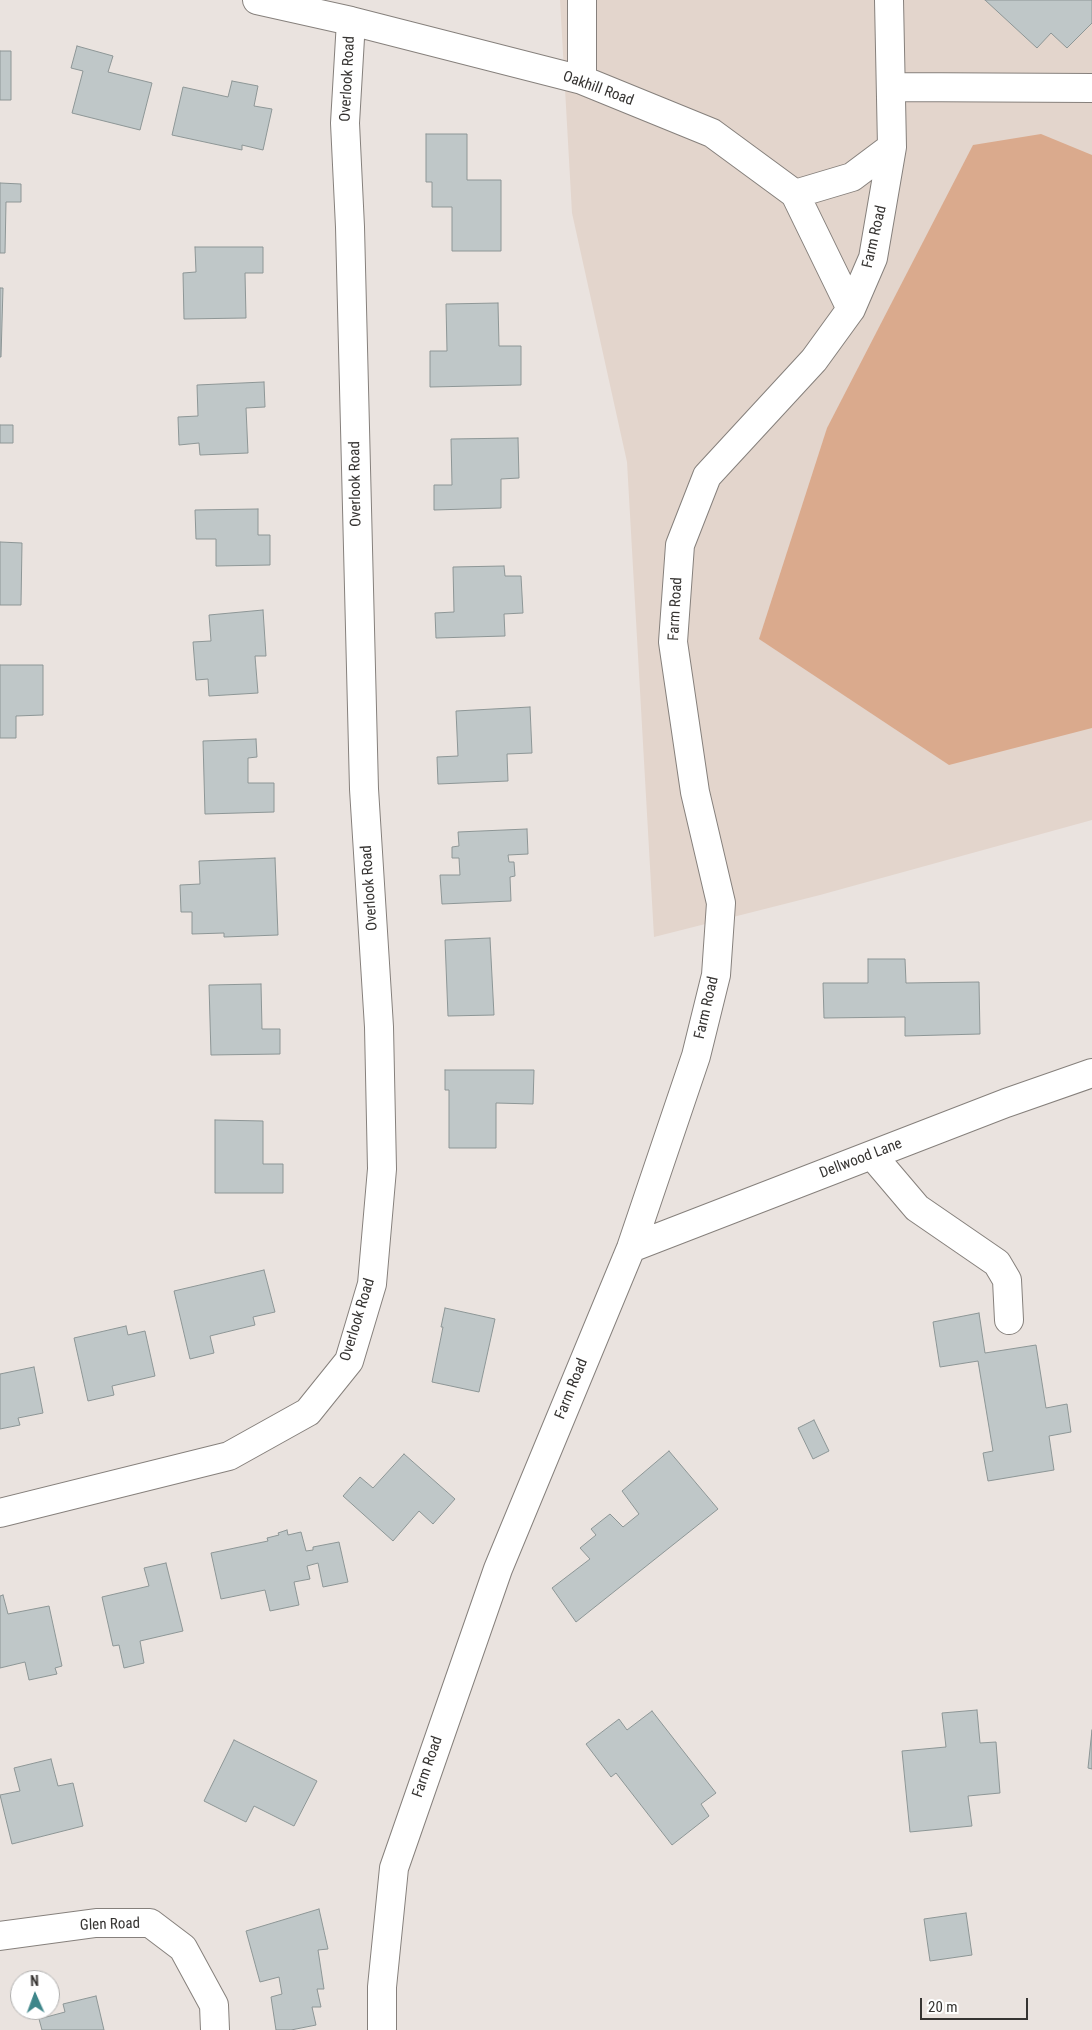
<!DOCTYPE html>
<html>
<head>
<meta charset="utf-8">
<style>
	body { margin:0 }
	#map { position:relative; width:1092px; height:2030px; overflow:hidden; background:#eae3df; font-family:"Roboto Condensed",sans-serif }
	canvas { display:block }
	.north { position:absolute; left:10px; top:1970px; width:50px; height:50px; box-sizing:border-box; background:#fff; border:1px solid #afaead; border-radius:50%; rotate:358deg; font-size:14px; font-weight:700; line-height:20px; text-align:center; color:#363432 }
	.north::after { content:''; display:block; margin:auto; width:18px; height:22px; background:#3e868a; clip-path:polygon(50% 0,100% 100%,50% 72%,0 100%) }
	.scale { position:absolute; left:920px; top:1998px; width:108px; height:22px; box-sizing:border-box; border:2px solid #363432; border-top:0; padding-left:6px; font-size:15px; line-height:18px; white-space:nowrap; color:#363432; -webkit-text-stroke:4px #fff; paint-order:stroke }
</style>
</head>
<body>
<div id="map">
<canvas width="1092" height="2030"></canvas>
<div class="north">N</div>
<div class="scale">20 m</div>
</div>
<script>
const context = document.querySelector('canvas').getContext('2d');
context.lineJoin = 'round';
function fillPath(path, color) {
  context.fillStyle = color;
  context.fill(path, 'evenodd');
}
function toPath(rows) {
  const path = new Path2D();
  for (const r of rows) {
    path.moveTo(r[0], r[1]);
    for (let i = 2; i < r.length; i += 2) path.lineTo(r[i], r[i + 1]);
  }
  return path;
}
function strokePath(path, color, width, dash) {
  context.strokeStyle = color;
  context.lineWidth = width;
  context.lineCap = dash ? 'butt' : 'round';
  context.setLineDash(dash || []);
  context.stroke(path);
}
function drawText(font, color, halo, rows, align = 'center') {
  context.font = font + ' "Roboto Condensed",sans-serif';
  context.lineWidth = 4.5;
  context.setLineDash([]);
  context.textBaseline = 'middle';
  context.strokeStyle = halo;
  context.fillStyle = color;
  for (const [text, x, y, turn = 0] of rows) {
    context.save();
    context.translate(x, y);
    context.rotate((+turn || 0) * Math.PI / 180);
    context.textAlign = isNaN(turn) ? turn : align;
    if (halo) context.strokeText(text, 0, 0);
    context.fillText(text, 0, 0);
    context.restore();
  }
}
fillPath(toPath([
	[560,0,1092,0,1092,820,820,895,654,937,627,462,572,213]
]), '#e3d5cc');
fillPath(toPath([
	[1041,134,1092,155,1092,728,949,765,759,639,827,428,973,145]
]), '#daaa8d');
const building = toPath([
	[985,0,1092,0,1092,23,1067,48,1051,33,1037,48,985,0],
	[77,46,113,56,108,72,152,83,140,130,72,113,83,71,71,68,77,46],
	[0,51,11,51,11,100,0,100,0,51],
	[232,81,258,86,254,106,272,109,263,150,242,145,242,150,172,135,183,87,228,97,232,81],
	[426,134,467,134,467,180,501,180,501,251,452,251,452,207,432,207,432,182,426,182,426,134],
	[0,183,21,184,21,202,6,202,5,253,0,253,0,183],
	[195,247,263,247,263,273,245,273,246,318,184,319,183,273,196,272,195,247],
	[0,288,3,288,1,357,0,357,0,288],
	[498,303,499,346,521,346,521,385,430,387,430,351,447,351,446,304,498,303],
	[264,382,265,407,246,408,248,453,200,455,199,443,179,445,178,417,198,416,197,385,264,382],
	[0,425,13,425,13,443,0,443,0,425],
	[518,438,519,478,501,479,501,508,434,510,434,485,452,485,451,439,518,438],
	[258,509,258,535,270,535,270,565,216,566,216,539,196,539,195,510,258,509],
	[0,542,22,543,21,605,0,605,0,542],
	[504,566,505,576,521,576,523,613,504,614,505,636,436,638,435,613,454,612,453,567,504,566],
	[263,610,266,656,255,656,258,693,209,696,208,679,196,680,193,642,211,641,209,615,263,610],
	[0,665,43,665,43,715,16,716,16,738,0,738,0,665],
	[530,707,532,753,507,754,508,781,438,784,437,757,458,756,456,711,530,707],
	[256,739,257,757,248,758,248,783,274,783,274,812,205,814,203,741,256,739],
	[527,829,528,854,508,855,509,862,514,862,515,876,510,877,511,901,442,904,440,875,460,875,459,858,452,858,452,847,459,846,458,832,527,829],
	[275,858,278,935,224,937,224,933,192,934,192,912,181,912,180,885,200,884,199,861,275,858],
	[490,938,494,1015,448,1016,445,940,490,938],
	[868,959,905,959,906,983,979,982,980,1034,905,1036,905,1017,824,1018,823,983,868,983,868,959],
	[261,984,262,1029,280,1029,280,1054,211,1055,209,985,261,984],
	[445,1070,534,1070,533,1104,496,1103,496,1148,449,1148,449,1090,445,1090,445,1070],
	[215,1120,263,1121,263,1164,283,1164,283,1193,215,1193,215,1120],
	[264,1270,275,1312,253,1317,255,1325,210,1336,214,1353,190,1359,174,1291,264,1270],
	[445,1308,495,1319,479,1392,432,1382,443,1327,441,1327,445,1308],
	[979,1313,985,1353,1036,1345,1046,1408,1067,1404,1071,1432,1049,1436,1054,1470,988,1481,983,1453,993,1451,978,1361,940,1367,933,1322,979,1313],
	[126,1326,128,1335,145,1331,155,1376,112,1386,114,1395,88,1401,74,1338,126,1326],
	[34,1367,43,1413,18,1418,20,1425,0,1429,0,1374,34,1367],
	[814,1420,829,1451,813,1459,798,1428,814,1420],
	[669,1451,718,1509,576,1622,552,1588,590,1559,580,1548,596,1535,591,1529,610,1514,623,1527,639,1514,622,1491,669,1451],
	[404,1454,455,1499,433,1524,419,1511,393,1541,343,1496,360,1477,373,1488,404,1454],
	[287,1530,288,1535,301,1532,306,1551,313,1550,313,1547,339,1542,348,1582,323,1587,318,1563,307,1566,310,1579,294,1582,299,1605,270,1611,265,1590,221,1599,211,1553,268,1541,267,1538,279,1535,278,1533,287,1530],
	[166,1563,183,1631,140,1641,144,1663,124,1668,119,1645,113,1646,102,1597,149,1586,144,1568,166,1563],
	[3,1595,8,1614,49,1606,62,1666,55,1668,57,1674,29,1680,25,1662,0,1668,0,1596,3,1595],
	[977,1710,980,1743,996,1742,1000,1793,968,1796,972,1826,910,1832,902,1751,946,1747,942,1713,977,1710],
	[652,1711,716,1793,701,1804,709,1816,672,1845,616,1773,611,1777,586,1744,619,1719,627,1730,652,1711],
	[1092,1730,1092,1769,1088,1768,1092,1730],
	[234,1740,317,1781,294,1826,254,1806,246,1822,204,1801,234,1740],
	[51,1759,58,1786,73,1783,83,1826,12,1844,0,1795,20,1791,14,1768,51,1759],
	[319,1909,328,1949,318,1950,324,1989,317,1989,321,2007,312,2007,316,2025,291,2030,276,2030,271,1997,282,1994,279,1977,260,1982,246,1931,319,1909],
	[966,1913,972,1955,930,1961,924,1919,966,1913],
	[96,1996,104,2030,42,2030,39,2019,65,2012,63,2004,96,1996]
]);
fillPath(building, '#bfc7c8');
strokePath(building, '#8d9696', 1);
const minor = toPath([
	[257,0,351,21,582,80,712,133,795,194,851,309],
	[582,0,582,80],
	[891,87,1092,88],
	[795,194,852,177,892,147],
	[872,1155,917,1208,997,1263,1007,1280,1009,1320],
	[631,1248,1006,1103,1092,1073],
	[0,1513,229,1456,308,1412,349,1361,372,1284,382,1169,379,1027,364,789,350,227,345,123,351,21],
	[0,1936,96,1923,150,1923,183,1948,214,2005,215,2030],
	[382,2030,382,1987,394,1868,498,1569,631,1248,696,1056,716,975,721,903,695,792,673,642,680,545,707,476,814,360,851,309,873,258,892,147,889,0]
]);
strokePath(minor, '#86807c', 30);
strokePath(minor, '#fff', 28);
drawText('15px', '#363432', '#fff', [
	["Overlook Road",348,79,-87],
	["Oakhill Road",598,89,20],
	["Farm Road",875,237,-77],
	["Overlook Road",356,484,-91],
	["Farm Road",676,609,-87],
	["Overlook Road",370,888,-94],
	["Farm Road",707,1008,-77],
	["Dellwood Lane",861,1159,-21],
	["Overlook Road",358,1320,-73],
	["Farm Road",572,1389,-68],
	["Farm Road",428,1767,-71],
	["Glen Road",110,1925,-2]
]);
</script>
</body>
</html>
